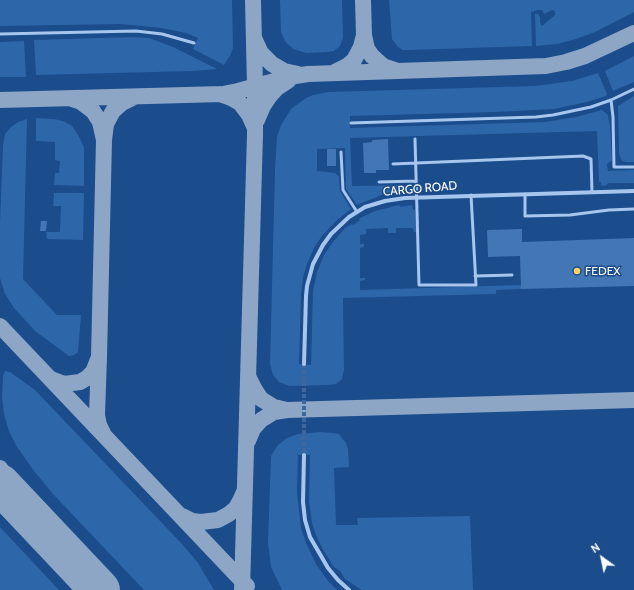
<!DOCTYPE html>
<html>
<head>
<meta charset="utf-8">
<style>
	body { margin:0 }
	#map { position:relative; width:634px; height:590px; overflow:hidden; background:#1b4c8c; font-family:Cabin,sans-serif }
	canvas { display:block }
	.north { position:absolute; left:582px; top:538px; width:40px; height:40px; -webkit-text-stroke:3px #1b4c8c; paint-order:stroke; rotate:327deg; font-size:11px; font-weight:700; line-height:16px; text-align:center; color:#fff }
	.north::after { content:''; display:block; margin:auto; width:14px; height:18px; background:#fff; clip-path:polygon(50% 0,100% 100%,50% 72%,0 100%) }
</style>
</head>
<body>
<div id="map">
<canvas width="634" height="590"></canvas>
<div class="north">N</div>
</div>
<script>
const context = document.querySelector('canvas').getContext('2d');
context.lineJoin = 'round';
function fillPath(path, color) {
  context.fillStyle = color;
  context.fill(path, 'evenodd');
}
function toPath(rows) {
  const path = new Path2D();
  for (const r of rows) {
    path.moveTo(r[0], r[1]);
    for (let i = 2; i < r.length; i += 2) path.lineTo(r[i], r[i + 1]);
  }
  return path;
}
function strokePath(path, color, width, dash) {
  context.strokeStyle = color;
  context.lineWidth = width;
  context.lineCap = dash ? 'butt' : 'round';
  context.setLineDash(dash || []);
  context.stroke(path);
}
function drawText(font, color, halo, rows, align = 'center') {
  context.font = font + ' Cabin,sans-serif';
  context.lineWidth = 3;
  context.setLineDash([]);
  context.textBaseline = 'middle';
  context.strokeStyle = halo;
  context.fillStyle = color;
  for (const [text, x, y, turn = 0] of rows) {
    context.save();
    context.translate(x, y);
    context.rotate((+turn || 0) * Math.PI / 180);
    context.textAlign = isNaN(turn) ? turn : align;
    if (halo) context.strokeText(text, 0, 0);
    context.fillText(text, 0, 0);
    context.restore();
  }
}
fillPath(toPath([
	[0,0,232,0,233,48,230,56,224,65,193,49,198,38,186,33,162,28,121,24,0,26],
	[280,0,342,0,343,38,340,46,334,51,328,52,306,53,293,49,285,41,281,32],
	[389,0,634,0,634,12,595,32,576,39,557,44,536,46,535,14,538,14,540,17,540,22,542,26,555,15,555,11,552,10,544,14,542,10,537,10,531,12,532,46,409,50,403,50,398,47,392,39],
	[132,37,149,38,173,47,217,69,194,71,36,75,34,40],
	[24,41,26,77,0,77,0,42],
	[634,56,634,82,613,91,605,71],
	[598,73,607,94,606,96,587,102,554,109,496,112,350,116,350,128,545,122,576,117,602,110,608,115,610,127,612,160,607,164,608,171,634,170,634,183,609,183,605,186,601,185,601,182,599,182,597,131,350,138,352,186,412,185,408,191,384,194,357,205,346,189,345,148,317,149,317,171,335,173,339,177,340,191,351,209,336,221,322,236,314,248,307,264,303,277,301,295,299,364,311,365,313,291,317,272,324,255,333,242,345,228,352,224,353,225,359,221,360,218,375,211,399,205,401,207,412,205,413,209,415,210,416,232,414,232,413,228,396,228,396,233,388,233,388,228,366,229,366,234,360,235,360,244,364,244,364,247,360,248,360,278,365,278,365,280,360,281,360,290,521,285,521,289,496,290,496,294,343,298,344,370,342,379,336,384,328,385,289,386,279,382,273,375,270,364,275,170,277,136,281,125,291,109,306,98,313,95,328,92,535,86,572,81],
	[634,96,634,162,627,162,622,161,619,154,618,106],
	[36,118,54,119,63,121,72,126,78,135,84,147,84,186,54,185,55,173,59,173,60,161,55,160,55,142,36,141],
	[27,119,23,279,57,315,81,315,78,352,74,355,69,356,35,331,14,308,5,294,0,278,0,222,3,145,5,134,11,127,18,122],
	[54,193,84,193,83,240,47,239,46,232,60,232,61,206,53,206],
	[5,371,10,372,35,390,182,544,198,563,214,590,144,590,53,494,34,471,17,447,9,431,4,414,2,397,3,376],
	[320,432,333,433,339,434,346,443,348,449,349,467,334,468,336,525,358,525,357,518,470,516,473,590,362,590,345,579,340,571,334,567,325,553,317,538,312,523,309,501,310,455,298,455,297,492,301,528,306,543,316,564,328,581,337,590,282,590,271,567,268,543,271,456,278,445,287,438,298,434],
	[0,527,59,590,0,590]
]), '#2e66aa');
strokePath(toPath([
	[363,0,364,35],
	[255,40,261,53,272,64,284,71,298,74],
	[335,72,347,66,354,60,361,47,364,35,367,49,372,56,383,66,395,70],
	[220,94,231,98,240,103,249,115,254,126],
	[72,99,81,102,93,111,100,122,104,140,106,124,113,111,122,103,134,97],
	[0,100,223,94,238,91,289,77,308,74,546,66,566,62,585,56,634,33],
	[257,120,263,106,269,97,277,88,289,80],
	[0,326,247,586],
	[99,357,104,140],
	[51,379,64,384,80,382,87,378,93,372,99,357,97,415,99,425,103,433],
	[287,410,634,400],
	[248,441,253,429,261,420,274,412,287,410,274,407,261,399,255,390,249,378],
	[0,468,16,494,62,550],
	[182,516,192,521,201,522,218,520,229,514,236,508,240,501,244,492],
	[242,590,255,134,255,86,253,0]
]), '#8da6c6', 16);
strokePath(toPath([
	[0,484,100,590]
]), '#8da6c6', 40);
fillPath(toPath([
	[388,139,389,170,376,170,376,173,364,173,363,143,372,142,372,140],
	[327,149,336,149,336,166,327,166],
	[41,221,47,221,46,231,40,231],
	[522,229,522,242,634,238,634,286,521,289,520,256,488,257,487,230]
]), '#4376b4');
strokePath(toPath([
	[304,364,304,455]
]), '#3d679d', 4, [4, 2]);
strokePath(toPath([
	[0,34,136,31,162,34,194,43],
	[611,100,613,117,614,167,634,167],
	[351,123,536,117,553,115,591,107,611,100,634,89],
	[415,139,419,285,476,285,471,195],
	[341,152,343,190,357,212],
	[393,164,583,156,591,159,592,192],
	[379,182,416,181],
	[525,194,525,216,570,215,609,210,634,209],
	[475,276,512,275]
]), '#a6c6ed', 3);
strokePath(toPath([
	[304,364,306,296,307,286,313,264,323,245,331,234,349,217,365,207,385,201,405,198,634,191],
	[304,455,303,502,305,520,310,537,328,568,338,580,349,590]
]), '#a6c6ed', 4);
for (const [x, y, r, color] of [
	[577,271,4,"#ffd162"]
]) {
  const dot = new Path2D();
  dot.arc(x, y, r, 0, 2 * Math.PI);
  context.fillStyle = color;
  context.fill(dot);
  strokePath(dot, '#1b4c8c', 1.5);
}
drawText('12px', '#fff', '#1b4c8c', [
	["CARGO ROAD",420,189,-5]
]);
drawText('12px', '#fff', '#1b4c8c', [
	["FEDEX",585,271]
], 'left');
</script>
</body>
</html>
